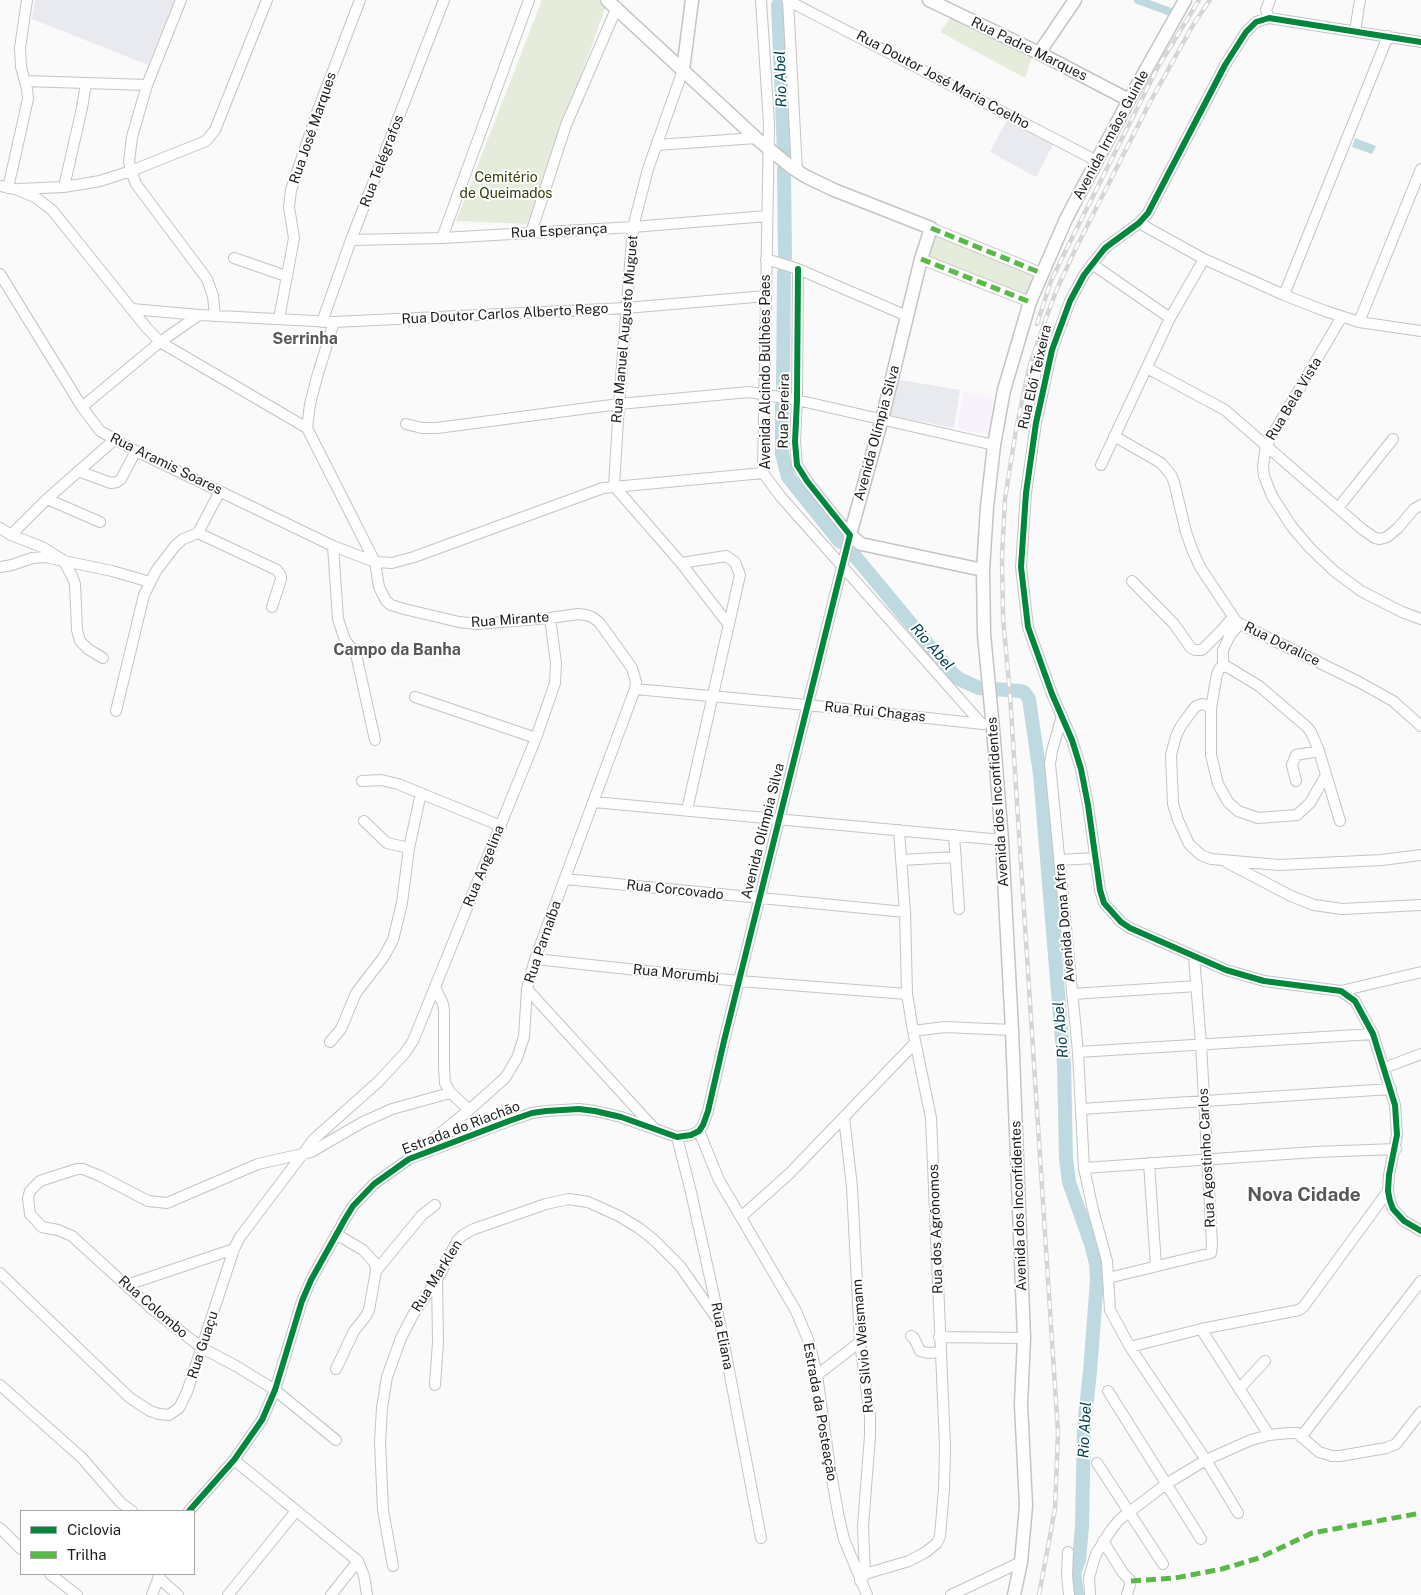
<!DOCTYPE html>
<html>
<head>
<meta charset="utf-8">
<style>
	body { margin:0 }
	#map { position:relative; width:1421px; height:1595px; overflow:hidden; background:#fafafb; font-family:"Public Sans",sans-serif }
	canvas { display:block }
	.legend { position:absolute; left:20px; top:1510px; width:175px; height:65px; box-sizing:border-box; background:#fff; border:1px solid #a5a5a5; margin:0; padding:6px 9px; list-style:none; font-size:15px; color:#1d1d1e }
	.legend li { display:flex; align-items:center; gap:10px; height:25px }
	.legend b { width:25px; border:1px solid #a5a5a5 }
</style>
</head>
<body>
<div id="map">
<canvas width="1421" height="1595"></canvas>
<ul class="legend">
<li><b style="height:6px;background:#00873e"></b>Ciclovia</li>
<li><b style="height:6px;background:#58b947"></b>Trilha</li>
</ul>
</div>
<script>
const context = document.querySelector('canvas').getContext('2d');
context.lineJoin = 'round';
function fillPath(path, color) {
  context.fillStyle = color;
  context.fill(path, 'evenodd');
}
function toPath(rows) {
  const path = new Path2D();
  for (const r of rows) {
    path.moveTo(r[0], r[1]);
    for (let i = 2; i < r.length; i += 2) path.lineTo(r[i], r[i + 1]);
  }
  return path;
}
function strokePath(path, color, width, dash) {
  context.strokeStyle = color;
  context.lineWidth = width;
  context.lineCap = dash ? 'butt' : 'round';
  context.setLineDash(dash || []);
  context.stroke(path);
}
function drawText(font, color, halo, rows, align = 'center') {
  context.font = font + ' "Public Sans",sans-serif';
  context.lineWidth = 4;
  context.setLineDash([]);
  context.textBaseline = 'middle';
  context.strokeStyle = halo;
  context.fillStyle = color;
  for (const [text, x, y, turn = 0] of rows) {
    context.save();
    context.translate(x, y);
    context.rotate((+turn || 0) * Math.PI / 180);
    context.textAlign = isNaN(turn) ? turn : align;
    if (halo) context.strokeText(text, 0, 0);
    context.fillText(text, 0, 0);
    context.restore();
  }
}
fillPath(toPath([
	[35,0,175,0,148,65,32,19],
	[1008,118,1054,143,1036,177,990,152],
	[895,379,960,390,954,428,888,415]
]), '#e8eaef');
fillPath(toPath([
	[964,391,996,399,990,435,956,429]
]), '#f7f2fc');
fillPath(toPath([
	[542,0,599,0,606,6,528,224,456,221],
	[950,18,1033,55,1025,78,940,32],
	[931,228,1041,273,1030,302,921,259]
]), '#e6ecdb');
fillPath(toPath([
	[1355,138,1376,146,1372,154,1352,147]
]), '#bedae0');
strokePath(toPath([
	[1138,0,1176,14]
]), '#bedae0', 8);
strokePath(toPath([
	[778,5,784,153],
	[784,169,785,258],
	[783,391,784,273],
	[782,405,782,454,788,477,840,542],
	[854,555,951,672,959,679,979,688,1020,691,1024,692,1029,699,1040,774,1064,1065,1066,1159,1069,1182,1091,1244,1096,1263,1097,1280,1090,1372,1084,1426,1082,1527,1079,1560,1074,1573,1077,1595]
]), '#bedae0', 14);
const minor = toPath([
	[181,0,147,85,132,137,129,162,131,171,136,184,207,279,213,296,215,316],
	[761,0,769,124,763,473,781,497,981,723],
	[787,0,1097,161],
	[788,0,797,171],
	[1269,18,1266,10,1270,0],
	[1355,31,1360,0],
	[1421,42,1269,18,1256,22,1246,32,1225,65,1148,213,1139,223,1105,248,1084,275,1070,301,1052,350,1036,423,1026,493,1021,567,1028,627,1052,694,1072,740,1081,769,1088,805,1100,890,1104,903,1121,922,1130,928,1226,970,1264,981,1341,991,1355,1001,1373,1034,1395,1105,1397,1135,1389,1175,1388,1191,1390,1201,1393,1209,1404,1221,1421,1231],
	[683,70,648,169,633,227,619,404,614,486,681,563,729,625],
	[25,81,147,85],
	[657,145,756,138],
	[0,186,15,189,35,197,52,210,146,327,160,342,307,428],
	[64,187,82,108,86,83],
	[8,188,28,99,27,89,21,67,20,48,27,0],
	[19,189,64,187,100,181,131,171,206,141,215,130,267,0],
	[1139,223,1204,259,1284,295,1325,311,1359,322,1421,331],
	[931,228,1041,273],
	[531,233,566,125,617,7],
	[442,238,529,0],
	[351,240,442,238,633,227,767,216],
	[234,258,286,276],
	[766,259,798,269,907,316],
	[921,259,1030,302],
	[1092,264,1170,318],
	[0,274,82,407,100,431,136,451,333,546,375,562,392,563,414,557,603,488,763,473],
	[1284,295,1388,36],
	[132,309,199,315],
	[1341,318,1266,446,1263,466,1264,476,1272,496,1292,527,1310,548,1334,571,1361,591,1402,612,1421,619],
	[279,319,294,238,289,207,291,190,318,110,360,0],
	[322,322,351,240,444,0],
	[334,322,317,377,310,404,307,428,375,562,379,587,386,601,391,605,404,609,459,622,477,624,550,618,578,614,586,615,592,617,599,622,627,661,632,668,636,682,635,689,535,959,527,989,524,1037,517,1058,505,1078,469,1110,416,1153],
	[1359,322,1421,169],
	[1147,368,1225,410,1362,529,1375,538,1380,539,1387,537,1398,528,1414,509,1421,505],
	[82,407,160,342,199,315,334,322,626,308,766,296],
	[406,424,422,428,437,428,619,404,749,392,797,400,994,445],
	[1114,436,1161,463,1171,475,1174,482,1186,532,1192,549,1200,567,1236,621,1244,626,1359,682,1393,701,1421,726],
	[1101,465,1170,318,1204,259],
	[78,471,111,483,117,482,121,479,136,451],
	[47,499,100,522],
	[1338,508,1393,439],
	[0,528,11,535,42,547,63,560,72,576,75,584,77,630,80,641,88,649,103,658],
	[198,533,220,491],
	[11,535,47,499,114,440],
	[333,546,338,619,345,640,356,654,375,740],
	[681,563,726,556,735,562,740,575,687,810],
	[0,567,12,565,32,558,45,557,112,571,150,582],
	[1132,581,1174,624,1191,648,1195,650,1202,650,1222,630,1233,617],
	[1223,666,1223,650,1230,635,1240,624],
	[635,689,807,705,983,724],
	[415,697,536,738],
	[1211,708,1217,674,1220,668,1226,666,1259,686,1307,727,1311,732,1319,751,1340,821],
	[116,711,144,595,156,571,175,546,183,539,198,533,277,570,281,576,281,579,272,607],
	[1062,716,1052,751,1050,764,1052,784,1078,1052,1084,1168,1093,1210,1107,1261,1110,1310,1130,1347,1206,1460,1238,1513],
	[1326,775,1310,803,1297,815,1258,818,1238,811,1228,802,1218,784,1211,755,1211,708,1203,704,1196,706,1192,711,1181,726,1176,736,1171,755,1173,804,1178,820,1189,844,1201,855,1211,859,1279,865,1382,860,1421,855],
	[362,781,381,780,398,784,501,826],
	[1296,781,1292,765,1296,755,1319,751],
	[594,802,1002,840],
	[364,821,387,843,409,848],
	[954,835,959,909],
	[901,860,956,857],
	[1059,860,1095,858],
	[1226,862,1291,896,1314,905,1342,909,1421,905],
	[565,879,905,912],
	[535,959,739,981,907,994],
	[435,987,443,1004,444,1011,444,1067,445,1083,450,1092,469,1110],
	[527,989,653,1127],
	[1341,991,1421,972],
	[1072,994,1197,986],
	[913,1031,945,1027,1012,1030],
	[330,1042,341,1029,356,993,383,958,393,940,402,903,409,848,421,793],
	[1078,1052,1373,1034],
	[1384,1068,1421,1054],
	[1081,1109,1391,1089],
	[844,1117,852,1187,860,1342,870,1417,870,1436,863,1526,865,1574],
	[699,1131,719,1180,796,1311,809,1342,817,1375,830,1468,839,1518,844,1539,867,1595],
	[677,1137,691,1192,720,1323,761,1538],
	[1149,1163,1156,1266],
	[1084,1168,1315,1152,1396,1149],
	[741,1217,790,1173,915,1043],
	[376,1271,422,1215,435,1205],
	[0,1273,130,1398,150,1411,159,1414,169,1415,179,1408,187,1392,234,1249,240,1237,314,1139,378,1082,405,1053,413,1041,536,738,555,683,556,663,550,618],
	[1108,1278,1211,1253,1212,1244,1201,1044,1194,957],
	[127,1285,234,1249],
	[1201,1329,1269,1435],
	[911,1336,914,1338,920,1351,928,1353,941,1352],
	[939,1337,1024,1338],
	[1130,1347,1201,1329,1299,1310,1304,1306,1388,1191],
	[336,1369,354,1331,366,1316,369,1310,376,1271,375,1263,363,1250,336,1234],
	[817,1375,860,1342],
	[0,1385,82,1458,121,1503,132,1511],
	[435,1385,438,1342,437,1280],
	[1239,1389,1265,1361],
	[1108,1391,1201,1539],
	[1301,1437,1421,1281],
	[336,1440,275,1390,236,1366,202,1348,152,1309,72,1236,58,1230,42,1227,30,1214,28,1198,30,1191,40,1181,77,1169,83,1169,100,1176,148,1201,167,1203,258,1164,311,1152,363,1122,392,1109,450,1093],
	[234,1460,358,1561,364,1576,367,1595],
	[1097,1463,1163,1564],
	[189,1511,234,1460,262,1420,275,1390,302,1301,311,1280,345,1219,353,1206,374,1184,409,1159,509,1121,532,1113,546,1111,579,1109,595,1111,621,1117,677,1137,691,1135,699,1131,703,1125,708,1111,724,1041,850,535,807,481,797,465,795,442,797,400,798,269],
	[0,1528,21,1549],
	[1103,1541,1123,1573,1131,1581,1127,1595],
	[1068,1552,1067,1575,1069,1595],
	[393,1566,383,1510,380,1442,382,1408,387,1377,401,1338,414,1313,437,1280,457,1241,463,1235,474,1229,546,1204,569,1199,588,1202,619,1216,639,1228,654,1240,680,1266,720,1323],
	[50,1574,77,1595],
	[159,1578,178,1595],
	[860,1581,865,1574,909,1561,926,1552,937,1543,940,1536,944,1489,945,1446,931,1118,913,1031,907,994,905,912,899,830],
	[152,1595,160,1574],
	[228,1595,296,1511],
	[331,1595,358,1561],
	[951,1595,1021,1562],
	[1090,1595,1089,1577,1096,1554,1111,1530,1119,1520,1166,1484,1206,1460,1251,1440,1269,1435,1289,1433,1297,1433,1319,1452,1332,1456,1340,1456,1386,1448,1396,1444,1421,1412]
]);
const major = toPath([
	[607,0,756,138,791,167,805,176,834,190,931,228,921,259,882,419,850,535,861,544,983,570],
	[929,0,1039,53,1129,100],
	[1039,53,1075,0],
	[683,70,692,0],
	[1014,1595,1021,1562,1026,1506,1021,1404,1024,1338,1012,1030,1002,840,993,729,984,634,983,570,987,507,994,445,1004,390,1030,302,1066,219,1129,100,1185,0]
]);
strokePath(minor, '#c4c4c5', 12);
strokePath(major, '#c4c4c5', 15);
strokePath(minor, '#fefefe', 10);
strokePath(major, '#fefefe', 12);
const rail = toPath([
	[1037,324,1051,281,1067,248,1158,67,1199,0],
	[1039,1595,1055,1509,1058,1433,1010,695,1003,617,1002,557,1005,499,1016,430,1029,368,1046,318,1057,289,1076,248,1149,104,1193,25,1210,0]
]);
strokePath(rail, '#d5d5d6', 4.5);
strokePath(rail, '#fff', 2.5, [8]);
strokePath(toPath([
	[931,228,1041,273],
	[921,259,1030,302],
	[1131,1581,1175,1578,1222,1569,1259,1558,1312,1533,1421,1513]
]), '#58b947', 5, [10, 5]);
strokePath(toPath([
	[1421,42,1269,18,1256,22,1246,32,1225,65,1148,213,1139,223,1105,248,1084,275,1070,301,1052,350,1036,423,1026,493,1021,567,1028,627,1052,694,1072,740,1081,769,1088,805,1100,890,1104,903,1121,922,1130,928,1226,970,1264,981,1341,991,1355,1001,1373,1034,1395,1105,1397,1135,1389,1175,1388,1191,1390,1201,1393,1209,1404,1221,1421,1231],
	[189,1511,234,1460,262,1420,275,1390,302,1301,311,1280,345,1219,353,1206,374,1184,409,1159,509,1121,532,1113,546,1111,579,1109,595,1111,621,1117,677,1137,691,1135,699,1131,703,1125,708,1111,724,1041,850,535,807,481,797,465,795,442,797,400,798,269]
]), '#00873e', 6);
drawText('14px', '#1d1d1e', '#fff', [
	["Rua Padre Marques",1029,49,26],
	["Rua Doutor José Maria Coelho",943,80,28],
	["Rua José Marques",313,128,-71],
	["Avenida Irmãos Guinle",1111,135,-62],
	["Rua Telégrafos",382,161,-69],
	["Rua Esperança",559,231,-3],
	["Rua Doutor Carlos Alberto Rego",505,314,-3],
	["Rua Manuel Augusto Muguet",625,329,-85],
	["Avenida Alcindo Bulhões Paes",766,372,-90],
	["Rua Elói Teixeira",1035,377,-77],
	["Rua Bela Vista",1294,399,-59],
	["Rua Pereira",784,411,-89],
	["Avenida Olímpia Silva",877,433,-75],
	["Rua Aramis Soares",166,464,26],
	["Rua Mirante",510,620,-4],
	["Rua Doralice",1282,644,26],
	["Rua Rui Chagas",875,712,6],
	["Avenida dos Inconfidentes",998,802,-94],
	["Avenida Olímpia Silva",763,831,-76],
	["Rua Angelina",484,866,-68],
	["Rua Corcovado",675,890,6],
	["Avenida Dona Afra",1065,923,-95],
	["Rua Parnaíba",543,942,-71],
	["Rua Morumbi",676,974,6],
	["Estrada do Riachão",461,1128,-21],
	["Rua Agostinho Carlos",1207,1158,-93],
	["Avenida dos Inconfidentes",1019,1206,-92],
	["Rua dos Agrônomos",936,1229,-92],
	["Rua Marklen",437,1276,-58],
	["Rua Colombo",153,1307,41],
	["Rua Eliana",722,1336,79],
	["Rua Guaçu",203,1345,-72],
	["Rua Silvio Weismann",863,1346,-95],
	["Estrada da Posteação",820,1412,80]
]);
drawText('14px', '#313e0b', '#fff', [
	["Cemitério",506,178],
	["de Queimados",506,194]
]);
drawText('italic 15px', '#01414c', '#fff', [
	["Rio Abel",781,79,-92],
	["Rio Abel",932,647,49],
	["Rio Abel",1061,1030,-95],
	["Rio Abel",1085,1430,-87]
]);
drawText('bold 16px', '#565759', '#fff', [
	["Serrinha",305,339],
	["Campo da Banha",397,650]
]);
drawText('bold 19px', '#565759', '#fff', [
	["Nova Cidade",1304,1195]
]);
</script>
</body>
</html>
